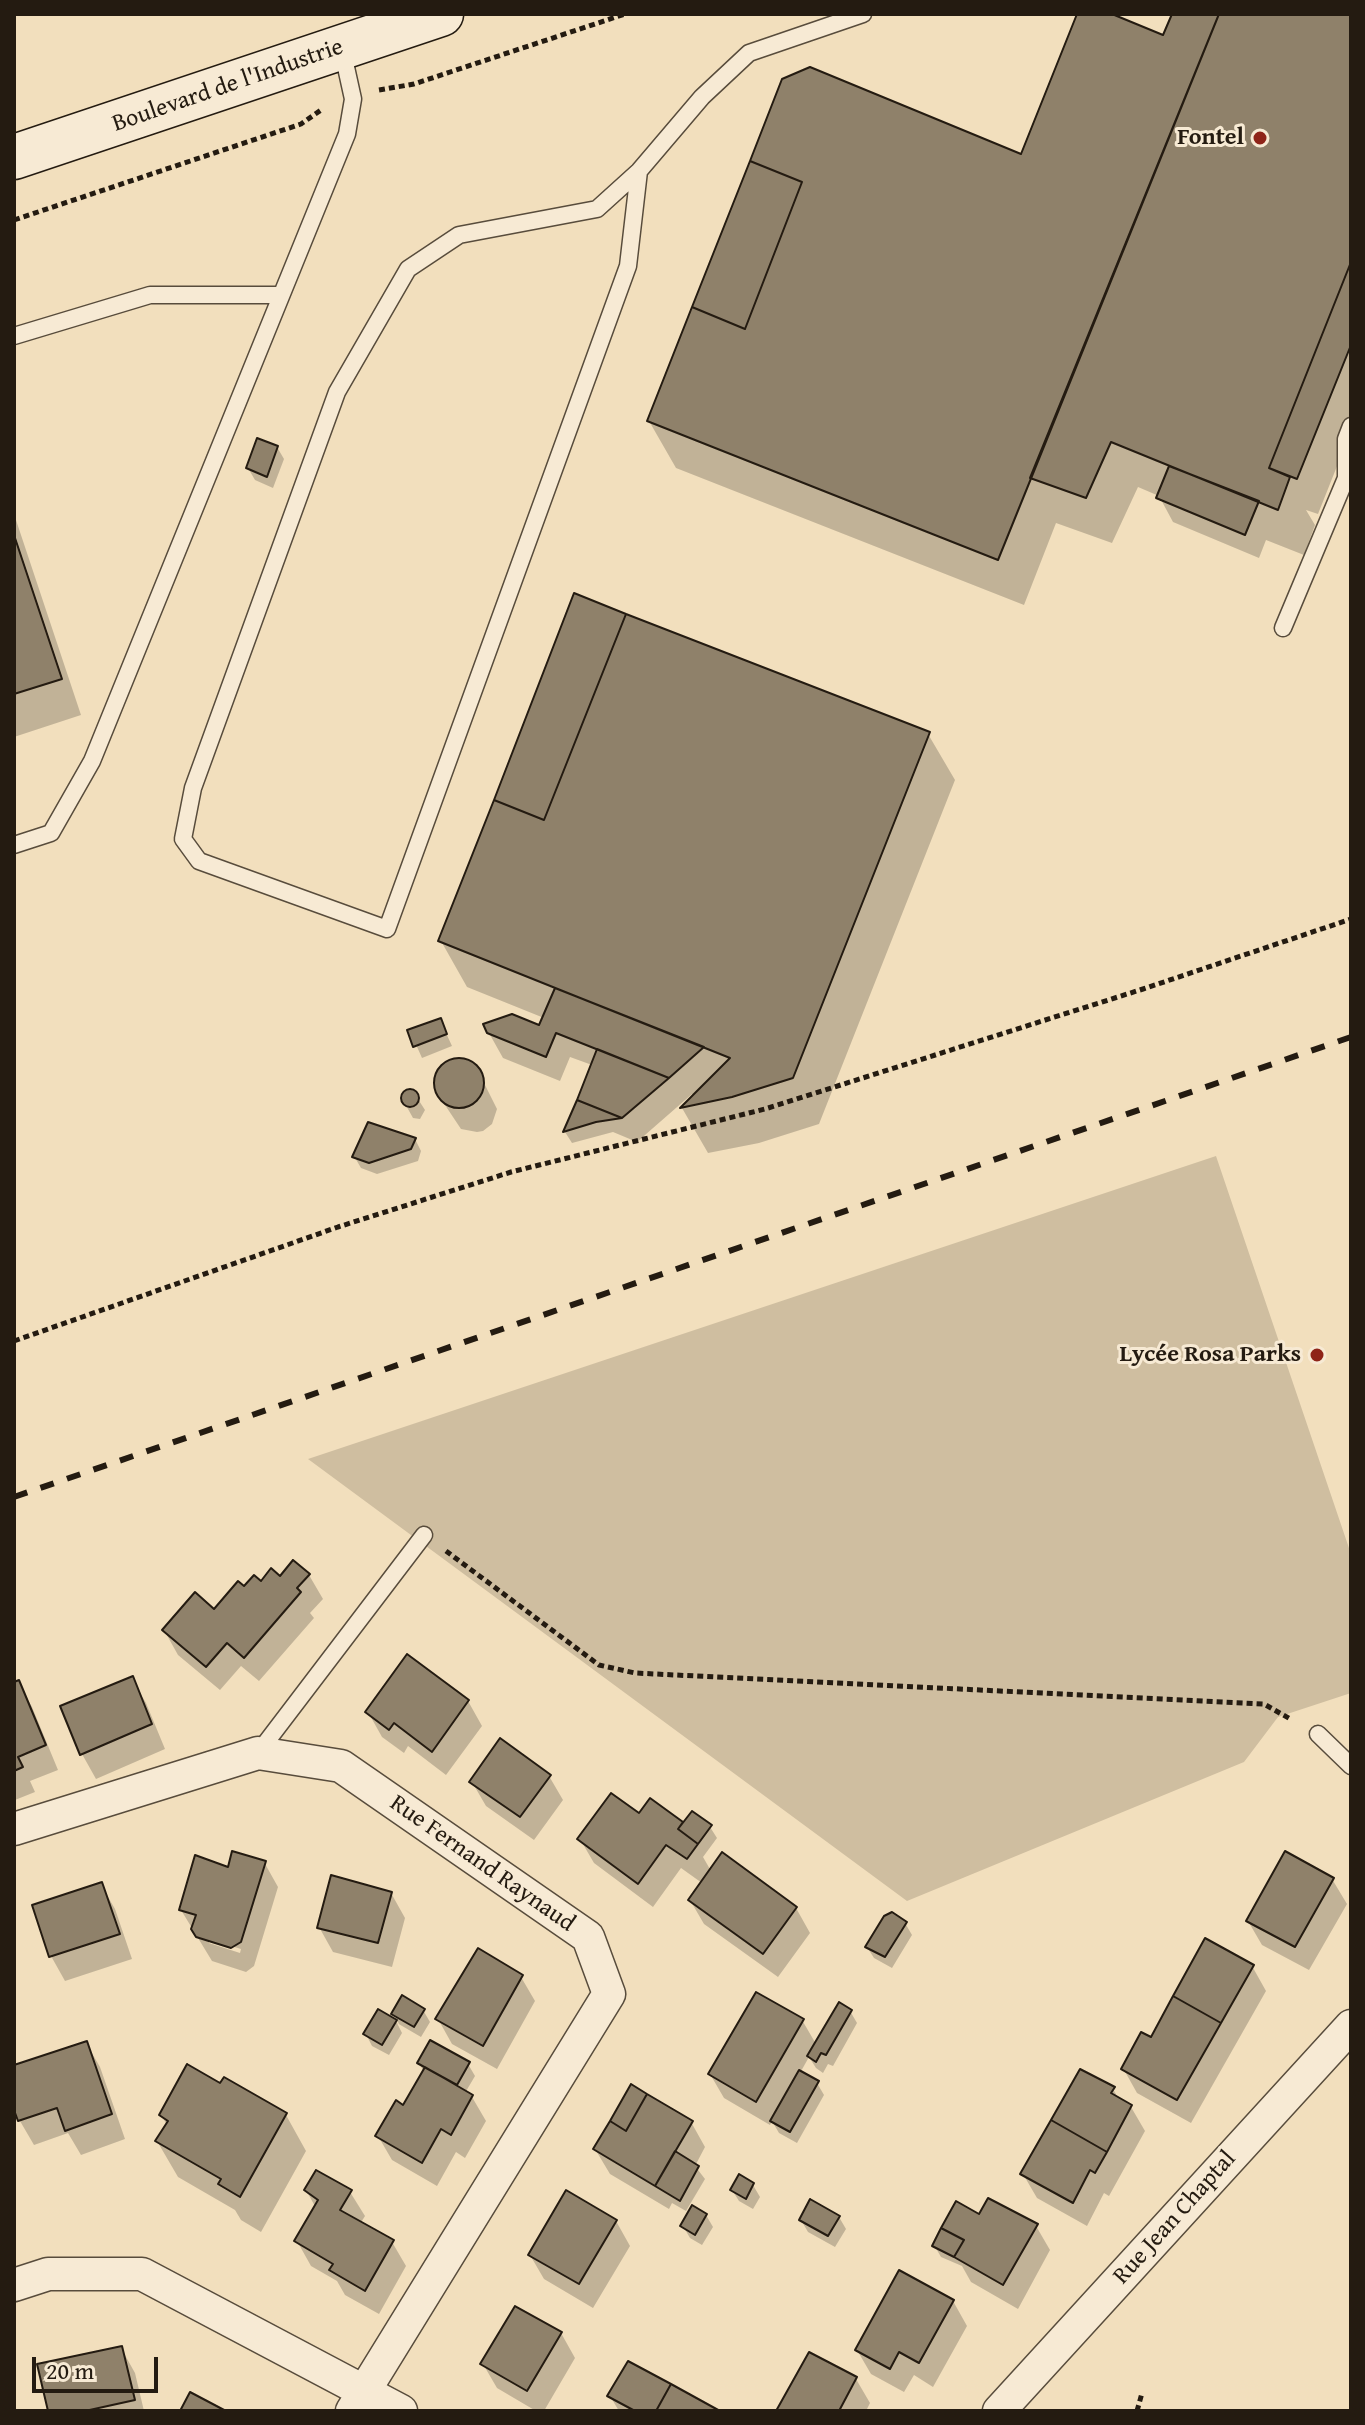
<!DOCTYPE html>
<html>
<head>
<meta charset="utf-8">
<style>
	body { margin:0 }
	#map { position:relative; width:1365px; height:2425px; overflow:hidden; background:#f2dfbd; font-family:"Gentium Book Plus",serif }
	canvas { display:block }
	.frame { position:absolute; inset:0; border:16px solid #241b11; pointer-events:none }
	.scale { position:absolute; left:32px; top:2357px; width:126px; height:36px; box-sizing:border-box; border:4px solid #241b11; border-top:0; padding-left:10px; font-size:24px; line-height:28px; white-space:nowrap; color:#241b11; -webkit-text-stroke:6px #f7ead4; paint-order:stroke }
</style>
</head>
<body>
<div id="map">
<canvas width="1365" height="2425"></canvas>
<div class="frame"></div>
<div class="scale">20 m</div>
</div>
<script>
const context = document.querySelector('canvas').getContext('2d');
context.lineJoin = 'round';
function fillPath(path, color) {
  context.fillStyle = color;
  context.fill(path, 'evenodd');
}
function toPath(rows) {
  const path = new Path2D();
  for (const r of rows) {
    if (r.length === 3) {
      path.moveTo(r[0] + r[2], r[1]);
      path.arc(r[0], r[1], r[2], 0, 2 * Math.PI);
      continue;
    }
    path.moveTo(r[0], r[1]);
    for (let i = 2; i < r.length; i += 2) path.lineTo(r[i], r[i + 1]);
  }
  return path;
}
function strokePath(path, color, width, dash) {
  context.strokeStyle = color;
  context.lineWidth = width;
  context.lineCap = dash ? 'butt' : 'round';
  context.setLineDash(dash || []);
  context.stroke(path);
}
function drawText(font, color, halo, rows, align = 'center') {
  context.font = font + ' "Gentium Book Plus",serif';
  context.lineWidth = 6;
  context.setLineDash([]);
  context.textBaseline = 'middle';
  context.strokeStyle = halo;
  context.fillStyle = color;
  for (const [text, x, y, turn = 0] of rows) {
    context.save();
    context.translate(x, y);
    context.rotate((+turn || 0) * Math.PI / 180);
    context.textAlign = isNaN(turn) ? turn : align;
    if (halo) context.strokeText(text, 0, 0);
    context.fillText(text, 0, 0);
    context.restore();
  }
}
fillPath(toPath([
	[1216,1156,1351,1554,1351,1693,1278,1717,1244,1762,907,1901,308,1459]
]), '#cfbea0');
fillPath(toPath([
	[1079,14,1107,14,1164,38,1174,14,1351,14,1351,431,1318,514,1306,510,1315,525,1304,555,1266,540,1259,558,1173,522,1159,496,1138,487,1112,543,1056,523,1024,605,676,468,649,421,1022,156],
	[277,447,284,459,273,488,255,480,248,468],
	[14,514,81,715,14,737],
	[928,734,955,780,819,1124,759,1143,708,1153,682,1108,694,1096,692,1094,637,1142,613,1132,572,1143,565,1132,592,1065,570,1057,560,1081,503,1058,489,1033,540,1028,544,1018,467,987,441,941],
	[440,1020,452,1046,422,1058,410,1031],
	[459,1060,470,1062,476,1067,497,1109,492,1124,483,1131,477,1132,461,1129,439,1096,436,1083,442,1068,448,1062],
	[408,1091,414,1093,425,1110,420,1119,413,1118,403,1100,404,1095],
	[415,1139,421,1151,418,1161,377,1174,361,1168,354,1156],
	[309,1575,323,1599,310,1613,314,1618,259,1681,241,1666,220,1690,178,1655,164,1630,214,1612,244,1589,280,1578],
	[132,1679,146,1703,165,1749,96,1779,82,1754,63,1708],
	[18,1683,32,1707,58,1770,30,1781,35,1792,15,1800,14,1685],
	[468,1701,482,1726,446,1775,408,1746,404,1753,382,1737,368,1712],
	[549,1776,563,1800,534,1840,486,1806,472,1782],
	[650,1801,683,1825,710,1827,717,1838,703,1857,711,1871,796,1908,810,1933,778,1977,704,1924,690,1900,702,1883,681,1868,653,1907,594,1863,580,1839,639,1816],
	[264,1862,278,1887,254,1966,246,1972,212,1961,181,1910,229,1869],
	[209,1939,241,1949,240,1953,209,1943],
	[1332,1879,1347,1904,1309,1970,1262,1945,1248,1921],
	[101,1885,115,1909,132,1959,65,1981,51,1956,35,1907],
	[391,1893,405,1918,392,1967,333,1952,319,1927],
	[905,1923,912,1935,892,1968,874,1958,867,1947],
	[1252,1966,1266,1991,1191,2123,1137,2093,1123,2068,1151,2039],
	[521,1977,535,2001,497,2069,452,2044,438,2019],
	[423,2010,430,2022,421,2037,397,2023,402,2033,389,2055,372,2046,366,2034,378,2012,399,2024,394,2014],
	[850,2011,857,2023,833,2066,828,2064,823,2073,816,2068,809,2057,800,2073,817,2083,824,2095,797,2143,779,2133,772,2121,770,2125,724,2098,710,2074,802,2020,816,2044],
	[86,2043,100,2067,125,2139,81,2155,68,2133,34,2145,20,2121,14,2103,14,2067],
	[419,2063,468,2064,475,2076,465,2093,472,2097,486,2121,465,2158,456,2152,437,2186,392,2160,378,2136,403,2108,424,2072],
	[221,2086,286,2115,306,2151,261,2232,241,2220,235,2210,178,2177,157,2141,167,2125,161,2115],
	[1113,2089,1120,2101,1131,2107,1145,2131,1109,2196,1104,2193,1087,2226,1037,2198,1023,2174],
	[691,2122,705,2147,695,2166,705,2179,686,2211,672,2203,669,2209,610,2174,595,2149],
	[753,2185,760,2197,753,2209,739,2201,732,2190],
	[306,2190,350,2192,365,2216,360,2224,392,2242,406,2266,379,2314,345,2295,337,2281,311,2266,297,2241,316,2208],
	[706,2215,713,2227,702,2245,690,2238,683,2226],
	[839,2217,846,2229,835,2247,808,2232,801,2220],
	[979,2217,1036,2226,1050,2250,1018,2309,971,2282,962,2266,941,2257,934,2245],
	[616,2221,630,2246,593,2308,544,2279,530,2255],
	[953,2301,967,2326,933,2387,914,2375,904,2392,871,2374,857,2350],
	[561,2333,575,2358,544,2411,536,2411,497,2388,483,2364],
	[121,2348,135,2373,144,2411,50,2411],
	[856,2379,870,2403,866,2411,779,2411],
	[610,2396,716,2411,619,2411]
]), '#0003');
const building = toPath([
	[1077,14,1112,14,1163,35,1172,14,1219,14,998,560,647,421,692,307,745,329,802,182,750,161,782,79,810,67,1021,154,1077,14],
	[1219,14,1351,14,1351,262,1269,468,1290,477,1278,510,1111,442,1086,498,1030,478,1219,14],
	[750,161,802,182,745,329,692,307,750,161],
	[1351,262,1351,345,1297,479,1269,468,1351,262],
	[257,438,278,446,267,477,246,468,257,438],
	[1169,466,1259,501,1245,535,1156,498,1169,466],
	[14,535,62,679,14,694,14,535],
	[574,593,626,614,544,820,494,800,574,593],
	[626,614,930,732,793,1078,732,1097,680,1108,730,1058,438,941,494,800,544,820,626,614],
	[555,988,704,1047,669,1078,556,1033,546,1057,487,1033,483,1024,512,1014,539,1025,555,988],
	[441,1018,447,1034,413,1047,407,1030,441,1018],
	[597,1049,669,1078,622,1118,577,1100,597,1049],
	[459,1083,25],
	[410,1098,9],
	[577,1100,622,1118,596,1122,563,1132,577,1100],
	[368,1122,416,1138,411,1149,369,1163,352,1157,368,1122],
	[293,1560,310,1574,297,1588,301,1592,244,1658,227,1643,206,1667,162,1630,195,1592,214,1609,238,1581,244,1586,254,1575,261,1581,271,1568,280,1576,293,1560],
	[407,1654,469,1700,432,1752,394,1723,389,1730,365,1712,407,1654],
	[133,1676,152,1724,80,1755,60,1706,133,1676],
	[19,1680,46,1745,18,1757,23,1767,14,1771,14,1682,19,1680],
	[500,1738,551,1775,520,1817,469,1782,500,1738],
	[611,1793,639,1813,650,1798,683,1822,678,1829,698,1844,687,1859,666,1845,638,1884,577,1839,611,1793],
	[692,1811,712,1825,698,1844,678,1829,692,1811],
	[232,1851,266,1861,241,1942,231,1948,196,1937,191,1929,196,1915,179,1910,195,1855,228,1867,232,1851],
	[1285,1851,1334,1878,1295,1947,1246,1921,1285,1851],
	[722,1852,797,1907,763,1954,688,1900,722,1852],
	[331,1875,392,1892,378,1943,317,1928,331,1875],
	[102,1882,120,1934,49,1957,32,1905,102,1882],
	[892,1912,907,1922,885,1957,865,1947,884,1916,892,1912],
	[1205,1938,1254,1965,1221,2023,1173,1996,1205,1938],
	[478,1948,523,1975,483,2046,435,2019,478,1948],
	[756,1992,804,2019,756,2102,708,2074,756,1992],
	[402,1995,425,2009,414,2027,391,2014,402,1995],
	[1173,1996,1221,2023,1177,2100,1121,2069,1141,2032,1151,2037,1173,1996],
	[839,2002,852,2010,826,2055,821,2053,816,2062,807,2056,839,2002],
	[378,2009,397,2020,382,2045,363,2034,378,2009],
	[430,2040,470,2062,457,2085,417,2063,430,2040],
	[87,2041,112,2114,65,2131,57,2108,18,2121,14,2110,14,2065,87,2041],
	[187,2064,220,2083,224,2077,287,2113,240,2197,218,2184,221,2179,155,2141,168,2121,159,2115,187,2064],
	[425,2067,473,2095,451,2135,441,2129,422,2163,375,2136,396,2100,403,2105,425,2067],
	[1080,2069,1115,2087,1111,2093,1132,2105,1107,2152,1051,2120,1080,2069],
	[799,2070,819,2081,790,2132,770,2121,799,2070],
	[631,2084,647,2094,626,2131,610,2121,631,2084],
	[647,2094,693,2121,655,2186,593,2149,610,2121,626,2131,647,2094],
	[1051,2120,1107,2152,1095,2173,1090,2170,1073,2203,1020,2174,1051,2120],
	[675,2151,699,2166,680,2201,655,2186,675,2151],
	[316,2170,352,2190,340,2210,394,2240,365,2291,329,2270,333,2264,294,2241,318,2200,304,2190,316,2170],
	[739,2174,754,2183,746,2199,730,2190,739,2174],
	[566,2190,617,2220,579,2284,528,2255,566,2190],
	[988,2198,1038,2224,1003,2285,954,2257,964,2240,941,2228,956,2201,979,2214,988,2198],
	[810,2199,840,2216,828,2236,799,2220,810,2199],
	[692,2205,707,2214,695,2235,680,2226,692,2205],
	[941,2228,964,2240,954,2257,932,2246,941,2228],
	[899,2270,954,2300,919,2363,899,2352,890,2369,855,2350,899,2270],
	[515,2306,562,2332,527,2391,480,2364,515,2306],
	[122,2346,135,2400,85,2411,48,2411,37,2364,122,2346],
	[809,2352,857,2377,839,2411,776,2411,809,2352],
	[628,2361,671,2384,656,2411,635,2411,607,2396,628,2361],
	[671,2384,720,2411,656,2411,671,2384],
	[190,2392,226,2411,180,2411,190,2392]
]);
fillPath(building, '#8f816a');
strokePath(building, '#241b11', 2);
const service = toPath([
	[639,171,628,266,387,929,199,861,183,839,193,788,337,392,408,269,459,235,597,209,639,171,702,97,749,53,863,14],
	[14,336,150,295,281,295],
	[1283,628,1346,478,1346,439,1351,426],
	[14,845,51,833,92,761,347,134,353,99,342,49],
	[1318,1734,1351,1766],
	[258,1753,424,1535]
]);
const minor = toPath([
	[14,1829,258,1753,341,1766,588,1937,609,1994,352,2411],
	[14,2285,48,2274,142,2274,401,2411],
	[999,2411,1351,2026]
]);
const secondary = toPath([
	[14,157,441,14]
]);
strokePath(service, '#584c3c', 19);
strokePath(minor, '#584c3c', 35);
strokePath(secondary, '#241b11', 47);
strokePath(toPath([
	[379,90,414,84,625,14],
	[14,220,301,124,321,110],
	[14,1341,338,1227,511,1172,765,1109,1143,989,1351,919],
	[446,1551,599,1665,635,1673,1264,1704,1292,1720],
	[1137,2411,1142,2393]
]), '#241b11', 5, [6, 4]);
strokePath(service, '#f7ead4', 16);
strokePath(minor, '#f7ead4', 32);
strokePath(secondary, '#f7ead4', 44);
strokePath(toPath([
	[14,1497,1351,1037]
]), '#241b11', 6, [14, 14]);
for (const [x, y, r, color] of [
	[1260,138,8,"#8f2418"],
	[1317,1355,8,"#8f2418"]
]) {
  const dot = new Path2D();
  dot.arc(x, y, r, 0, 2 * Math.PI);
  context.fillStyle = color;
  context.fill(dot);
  strokePath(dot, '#f7ead4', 3);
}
drawText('24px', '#241b11', '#f7ead4', [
	["Boulevard de l'Industrie",228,86,-19],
	["Rue Fernand Raynaud",482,1864,35],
	["Rue Jean Chaptal",1175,2218,-48]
]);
drawText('bold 24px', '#241b11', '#f7ead4', [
	["Fontel",1244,138],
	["Lycée Rosa Parks",1301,1355]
], 'right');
</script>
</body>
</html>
